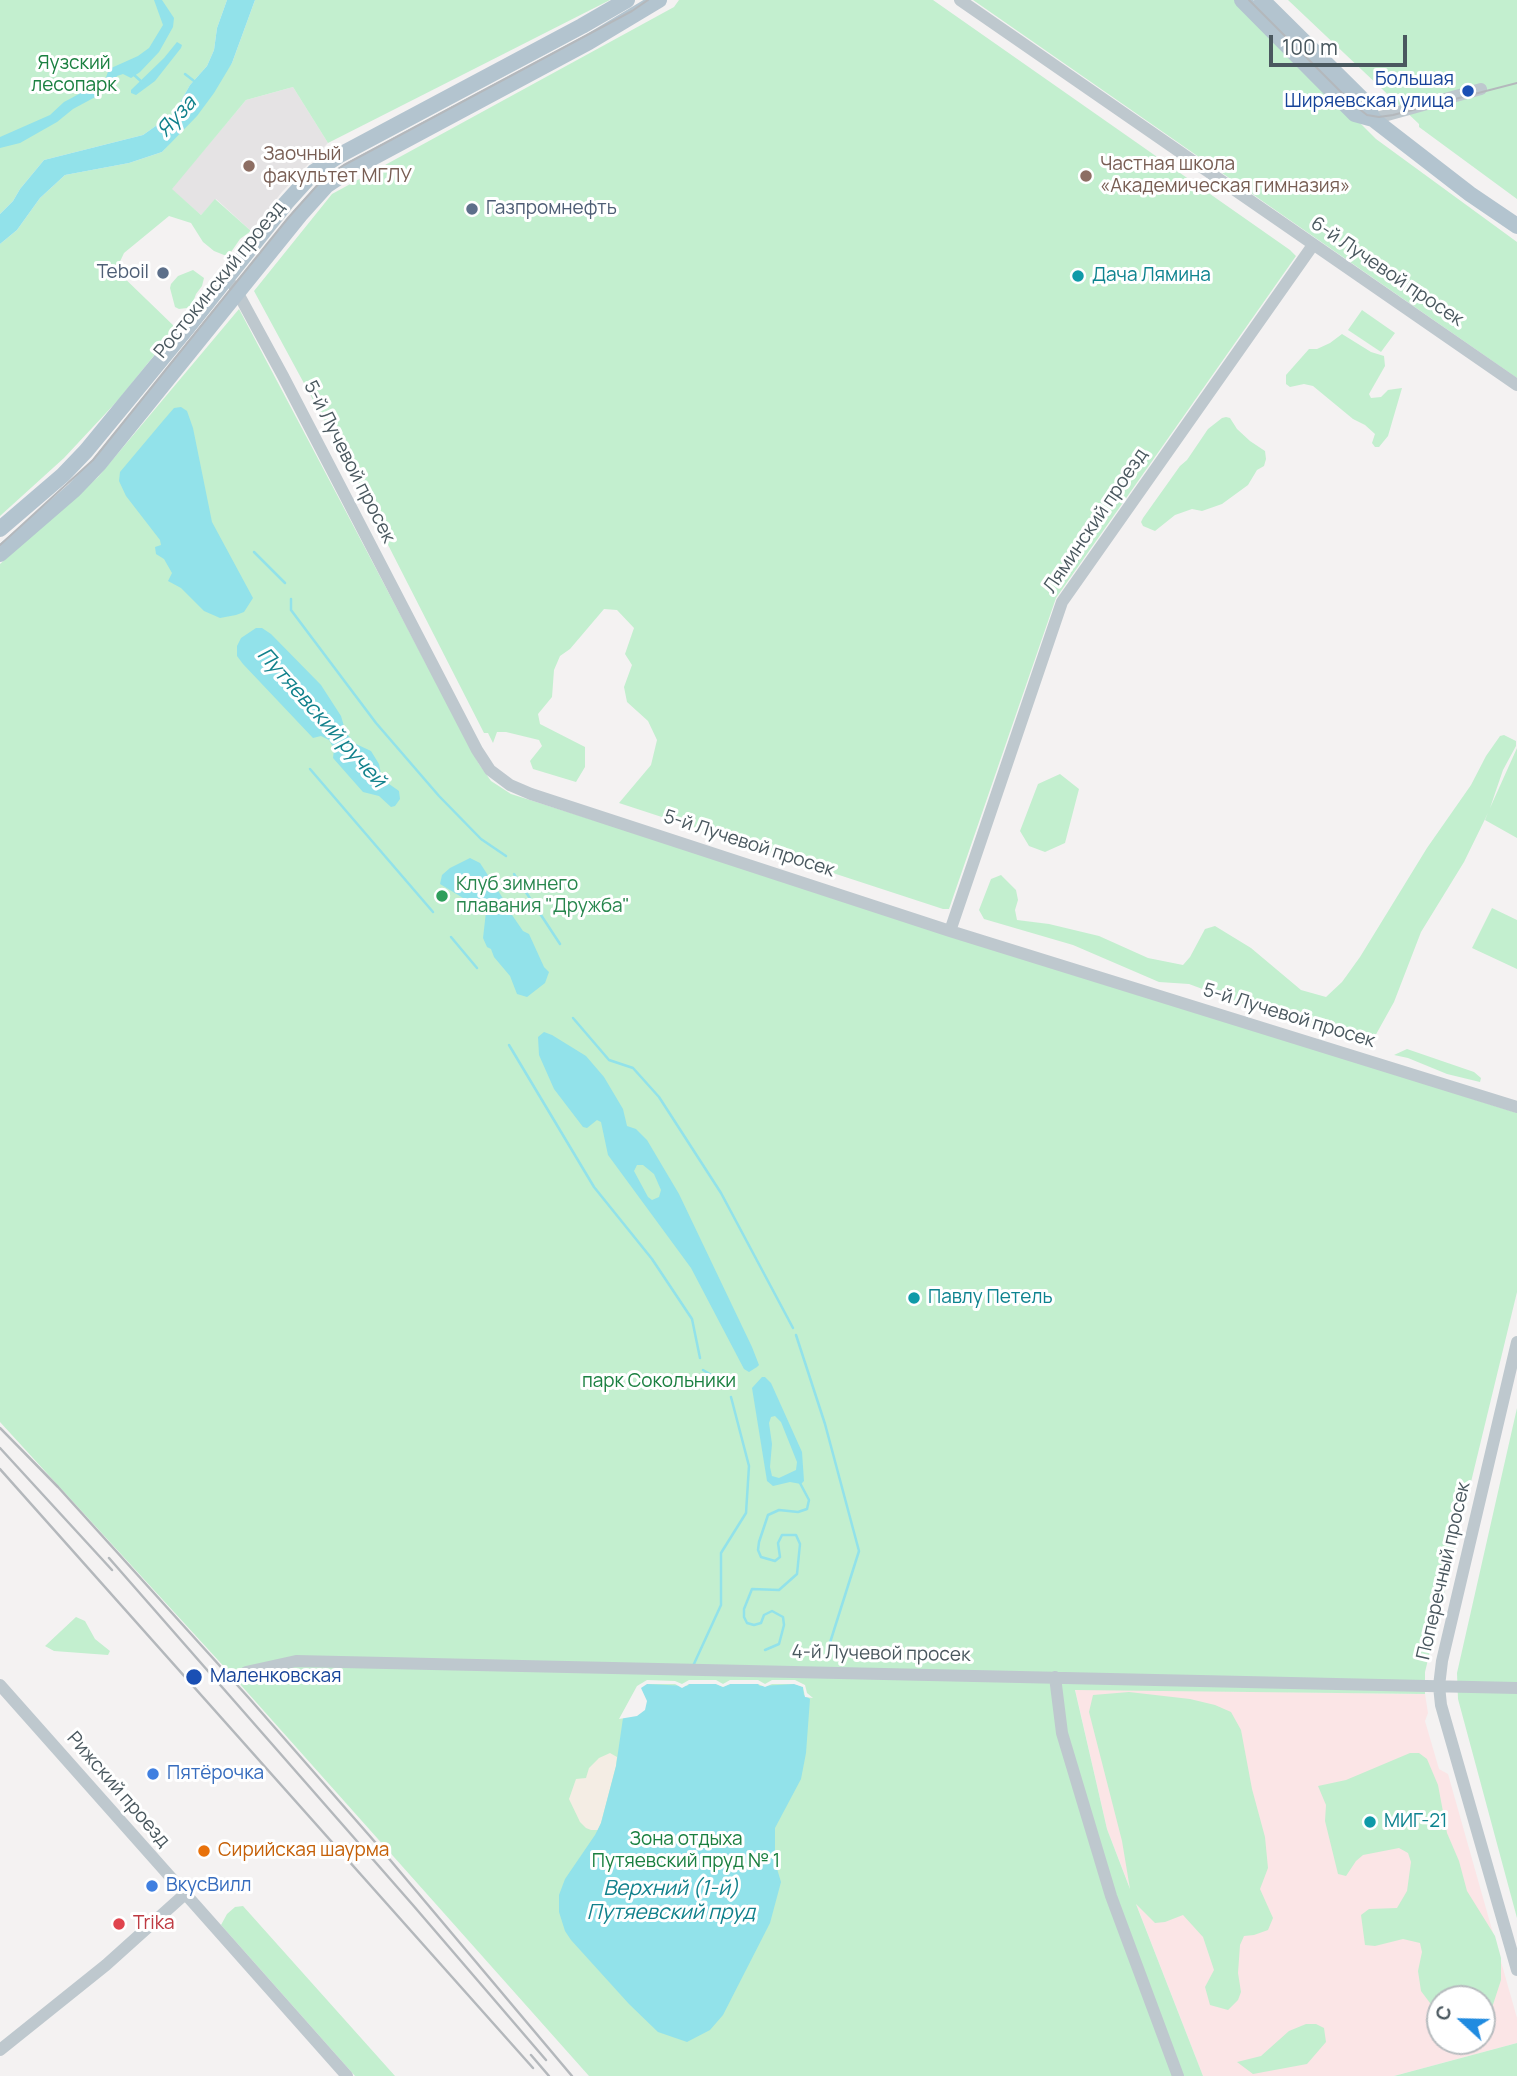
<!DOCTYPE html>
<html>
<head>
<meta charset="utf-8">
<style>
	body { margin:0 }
	#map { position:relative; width:1517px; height:2076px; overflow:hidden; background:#f4f2f2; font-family:Manrope,sans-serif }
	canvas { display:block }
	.north { position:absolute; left:1426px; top:1985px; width:70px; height:70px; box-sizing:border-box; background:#fff; border:2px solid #b7bcbf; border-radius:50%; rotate:292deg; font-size:19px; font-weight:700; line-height:28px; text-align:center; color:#4a585f }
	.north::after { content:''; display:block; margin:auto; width:24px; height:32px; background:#208be0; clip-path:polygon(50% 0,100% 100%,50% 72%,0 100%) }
	.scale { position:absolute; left:1269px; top:35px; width:138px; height:32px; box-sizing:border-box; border:4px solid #4a585f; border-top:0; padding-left:9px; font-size:21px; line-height:24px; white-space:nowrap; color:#4a585f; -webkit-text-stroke:5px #fff; paint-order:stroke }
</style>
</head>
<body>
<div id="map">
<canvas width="1517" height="2076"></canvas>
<div class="north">С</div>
<div class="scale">100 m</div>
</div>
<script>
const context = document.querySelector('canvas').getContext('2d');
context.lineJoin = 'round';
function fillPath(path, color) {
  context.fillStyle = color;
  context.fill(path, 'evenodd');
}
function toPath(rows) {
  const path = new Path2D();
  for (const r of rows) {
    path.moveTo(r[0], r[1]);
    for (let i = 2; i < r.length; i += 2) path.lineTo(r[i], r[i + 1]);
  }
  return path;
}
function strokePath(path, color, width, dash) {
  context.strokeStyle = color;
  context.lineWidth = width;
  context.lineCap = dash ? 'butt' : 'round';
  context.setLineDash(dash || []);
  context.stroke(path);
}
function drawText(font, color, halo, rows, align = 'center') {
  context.font = font + ' Manrope,sans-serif';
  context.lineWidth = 6;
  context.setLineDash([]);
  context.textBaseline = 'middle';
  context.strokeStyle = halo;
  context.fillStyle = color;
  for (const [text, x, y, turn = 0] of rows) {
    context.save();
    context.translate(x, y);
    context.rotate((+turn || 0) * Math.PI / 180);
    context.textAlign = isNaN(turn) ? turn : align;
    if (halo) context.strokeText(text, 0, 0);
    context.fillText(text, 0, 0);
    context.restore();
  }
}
fillPath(toPath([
	[293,87,328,143,282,192,251,231,216,199,201,215,171,189,246,100]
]), '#e5e3e4');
fillPath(toPath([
	[1075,1689,1425,1694,1428,1713,1425,1721,1439,1769,1448,1774,1517,2018,1517,2043,1394,2076,1203,2076,1107,1829],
	[1440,1999,1482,1999,1482,2041,1440,2041]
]), '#fbe5e6');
fillPath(toPath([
	[0,0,227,0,217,28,214,50,207,66,190,85,174,113,143,135,44,160,20,189,13,201,0,214],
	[255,0,610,0,328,143,293,87,246,100,172,189,201,215,215,199,251,231,240,239,229,255,224,255,214,251,203,242,191,223,169,216,124,253,116,270,176,328,120,398,64,458,0,516,0,244,17,230,40,198,65,175,129,163,162,152,183,128,232,63],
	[679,0,933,0,1290,250,1296,256,1056,598,949,909,943,909,619,803,651,765,657,740,648,721,627,702,624,687,632,665,625,654,634,628,617,610,604,609,570,649,560,656,554,670,552,697,538,714,540,724,585,747,585,767,576,782,533,769,530,761,542,746,539,740,506,732,497,732,493,743,488,733,484,733,383,535,378,520,254,291,332,194,674,7],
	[973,0,1237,0,1376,139,1517,242,1517,378],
	[1288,0,1517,0,1517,199,1419,127,1419,124],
	[193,270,204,278,202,286,196,294,192,305,187,308,179,309,175,307,170,288,171,284,178,276],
	[239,309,479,764,491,781,511,794,1517,1113,1517,1292,1425,1672,1425,1694,1075,1690,1107,1829,1130,1889,1122,1841,1089,1712,1093,1695,1129,1692,1190,1699,1215,1705,1231,1712,1241,1730,1252,1789,1265,1837,1268,1868,1260,1889,1273,1918,1268,1930,1254,1935,1244,1936,1240,1945,1238,1973,1241,1992,1238,2000,1228,2010,1210,2005,1205,1987,1214,1970,1203,1937,1183,1915,1165,1922,1155,1923,1136,1904,1203,2076,589,2076,239,1683,0,1422,0,564,98,477],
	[1362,310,1395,333,1381,352,1348,330],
	[1342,334,1371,352,1384,356,1385,366,1369,394,1371,398,1381,397,1388,390,1402,388,1388,436,1379,447,1375,447,1372,443,1375,434,1365,425,1353,419,1313,386,1304,384,1290,387,1286,384,1286,375,1309,349,1317,349,1330,343],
	[1226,417,1230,418,1237,429,1250,441,1265,451,1266,459,1264,466,1257,470,1248,485,1222,504,1202,511,1192,509,1175,515,1155,531,1143,526,1141,522,1143,518,1180,466,1187,460,1208,429,1222,418],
	[1504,735,1516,741,1516,746,1503,770,1490,808,1517,748,1517,838,1485,820,1488,813,1464,862,1421,932,1394,1002,1374,1038,1365,1043,1326,1030,1286,1020,1189,984,1159,982,1073,945,984,919,979,910,991,879,1001,875,1016,890,1018,900,1015,910,1017,920,1049,924,1099,936,1148,958,1183,965,1190,957,1205,929,1215,926,1251,948,1301,990,1326,997,1342,982,1360,957,1427,848,1471,785,1486,756,1500,736],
	[1060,774,1079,789,1065,843,1045,852,1029,846,1020,831,1038,784],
	[1492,908,1517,920,1517,969,1472,948],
	[1407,1049,1474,1072,1481,1078,1480,1082,1447,1074,1408,1058,1394,1055],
	[1517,1408,1517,1918,1458,1699,1457,1673],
	[76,1617,85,1621,95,1639,110,1651,108,1655,54,1651,45,1646],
	[1410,1753,1419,1753,1427,1759,1438,1785,1447,1833,1459,1861,1467,1891,1495,1936,1501,1958,1501,1980,1489,2017,1482,2019,1482,1999,1440,1999,1440,2011,1433,2007,1421,1991,1418,1971,1422,1952,1420,1943,1403,1939,1375,1946,1365,1945,1361,1915,1369,1909,1397,1908,1407,1891,1411,1862,1408,1853,1399,1848,1363,1855,1356,1861,1346,1876,1338,1874,1325,1821,1326,1805,1318,1786,1346,1780],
	[243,1906,395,2076,355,2076,221,1925,227,1914,235,1907],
	[1306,2024,1316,2024,1324,2028,1326,2042,1307,2064,1253,2074,1237,2062,1261,2056,1289,2031],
	[1517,2043,1517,2076,1394,2076]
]), '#c3efcf');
fillPath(toPath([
	[610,1753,617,1757,616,1766,601,1823,598,1830,591,1830,586,1828,580,1822,569,1799,576,1779,586,1778,589,1768,599,1758]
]), '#f4ede4');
fillPath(toPath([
	[154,0,162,0,174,18,173,27,159,52,140,72,131,78,123,74,117,76,112,88,73,109,57,122,20,143,0,148,0,137,50,115,64,102,105,80,109,69,138,56,149,48,163,25],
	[227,0,255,0,232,63,214,93,197,116,162,152,129,163,65,175,40,198,17,230,0,244,0,214,13,201,20,189,44,160,143,135,174,113,190,85,207,66,214,50,217,28],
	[177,42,182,45,181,48,155,81,136,95,131,93,131,90,164,58],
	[181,407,187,411,193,428,212,522,253,598,244,612,236,615,220,618,204,611,181,588,168,581,172,573,164,559,156,554,155,547,161,545,160,540,126,496,119,481,120,472,162,422,174,408],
	[256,628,262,628,271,634,321,685,341,716,346,733,356,744,371,751,379,764,382,779,399,791,400,799,395,806,391,807,379,796,363,792,333,758,334,749,329,740,321,736,313,738,243,664,237,656,237,646,241,638],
	[470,858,480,863,504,900,508,902,510,912,523,931,529,934,544,967,549,972,545,983,527,997,517,994,510,976,494,957,491,949,487,947,483,938,486,912,440,884,442,875,450,868],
	[544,1032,552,1035,586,1056,604,1077,623,1109,627,1126,636,1129,647,1140,679,1194,752,1347,759,1365,757,1367,749,1372,744,1369,691,1268,608,1155,601,1122,597,1120,587,1128,583,1127,554,1089,539,1055,538,1037],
	[637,1165,643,1165,654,1174,661,1190,659,1197,652,1200,648,1197,634,1171],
	[762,1377,765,1377,771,1383,802,1452,804,1481,801,1484,790,1482,773,1486,767,1481,752,1388],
	[775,1416,781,1422,797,1462,796,1470,779,1478,772,1476,770,1467,772,1444,769,1423,771,1417],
	[647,1684,687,1686,689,1684,716,1684,723,1687,730,1684,758,1684,760,1686,795,1684,803,1687,804,1695,810,1699,806,1753,801,1779,775,1828,775,1862,781,1882,770,1923,723,2015,710,2030,687,2042,658,2032,629,2004,571,1940,565,1931,559,1912,559,1895,565,1879,595,1835,601,1823,616,1766,623,1718,642,1685]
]), '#92e2ea');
fillPath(toPath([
	[647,1680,675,1681,682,1684,689,1680,716,1680,723,1684,730,1680,758,1680,765,1684,772,1680,795,1680,805,1685,807,1693,813,1698,805,1697,803,1687,794,1684,772,1684,765,1687,758,1684,730,1684,723,1687,716,1684,689,1684,682,1688,675,1684,647,1684,641,1688,647,1701,645,1710,637,1716,619,1719,637,1686]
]), '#f4f2f2');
strokePath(toPath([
	[133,74,143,83],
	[185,74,194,81],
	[254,552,285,583],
	[291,599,291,610,376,723,439,796,481,839,506,856],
	[310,769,433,912],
	[514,874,560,944],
	[451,937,477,968],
	[573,1018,609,1060,633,1068,659,1097,721,1193,793,1328],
	[509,1045,594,1187,652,1259,692,1319,700,1358],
	[796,1335,825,1424,859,1551,828,1649],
	[703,1370,725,1383],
	[765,1650,779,1644,784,1625,783,1617,772,1611,764,1615,761,1623,754,1625,747,1623,744,1617,744,1609,752,1589,779,1590,797,1574,800,1544,796,1535,782,1535,778,1543,780,1557,775,1561,761,1557,758,1550,759,1542,768,1515,779,1510,798,1512,807,1509,809,1500,800,1483],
	[693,1666,721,1605,721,1553,746,1513,749,1466,731,1397]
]), '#92e2ea', 2.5);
strokePath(toPath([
	[960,0,1517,385],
	[1373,119,1481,89],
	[234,286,283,376,477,750,490,770,510,785,531,794,950,931,1517,1107],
	[950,931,1062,602,1313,245],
	[1517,1342,1442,1661,1439,1686,1441,1705,1517,1970],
	[246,1672,296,1661,1517,1688],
	[1055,1677,1062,1733,1111,1896,1178,2076],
	[0,1685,347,2076],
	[0,2050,106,1965,185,1894]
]), '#bec8ce', 12);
strokePath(toPath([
	[1242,0,1355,114,1373,119,1470,194,1517,226],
	[1262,0,1367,104,1373,119],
	[0,529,63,475,86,451,188,327,286,203,314,172,338,156,582,26,627,0],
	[0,554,74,490,99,464,300,215,327,185,348,171,589,42,659,0]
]), '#b3c4cf', 16);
strokePath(toPath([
	[1249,0,1353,104,1367,115,1379,117,1393,115,1517,83],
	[0,545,93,460,288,218,322,180,344,165,632,11,648,0]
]), '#b4b8bc', 2);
strokePath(toPath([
	[0,1428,58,1487,248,1697,375,1842,572,2076],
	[0,1448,112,1570],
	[0,1469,533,2068],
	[109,1558,412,1904,546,2060],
	[531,2055,549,2076]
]), '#b4b8bc', 2.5);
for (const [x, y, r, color] of [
	[1468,91,7,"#1a4fb4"],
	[249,166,7,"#8d6e63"],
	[1086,176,7,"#8d6e63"],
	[472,209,7,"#5c6f8a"],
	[163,273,7,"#5c6f8a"],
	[1078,276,7,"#0f9aa8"],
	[442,896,7,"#2e9e5b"],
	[914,1298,7,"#0f9aa8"],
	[194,1677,9,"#1a4fb4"],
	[153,1774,7,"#3f7fe0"],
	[1370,1822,7,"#0f9aa8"],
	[204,1851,7,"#e8710a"],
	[152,1886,7,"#3f7fe0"],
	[119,1924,7,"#e0444e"]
]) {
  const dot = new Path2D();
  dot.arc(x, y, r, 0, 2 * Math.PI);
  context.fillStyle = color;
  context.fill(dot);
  strokePath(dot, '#fff', 2.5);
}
drawText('19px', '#1b8041', '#fff', [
	["Яузский",74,64],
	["лесопарк",74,86],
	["парк Сокольники",659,1382],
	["Зона отдыха",686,1840],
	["Путяевский пруд № 1",686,1862]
]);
drawText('19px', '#164399', '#fff', [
	["Большая",1454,80],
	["Ширяевская улица",1454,102],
	["Маленковская",210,1677,"left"]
], 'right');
drawText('19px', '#785e54', '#fff', [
	["Заочный",263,155],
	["факультет МГЛУ",263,177],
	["Частная школа",1100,165],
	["«Академическая гимназия»",1100,187]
], 'left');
drawText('19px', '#4e5e75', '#fff', [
	["Газпромнефть",486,209],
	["Teboil",149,273,"right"]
], 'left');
drawText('19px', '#4a585f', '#fff', [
	["6-й Лучевой просек",1387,272,34],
	["Ростокинский проезд",220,280,-51],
	["5-й Лучевой просек",349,462,63],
	["Ляминский проезд",1096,521,-56],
	["5-й Лучевой просек",749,844,18],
	["5-й Лучевой просек",1289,1016,17],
	["Поперечный просек",1444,1571,-77],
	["4-й Лучевой просек",881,1654,1],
	["Рижский проезд",118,1790,49]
]);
drawText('19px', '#0d838f', '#fff', [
	["Дача Лямина",1092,276],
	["Павлу Петель",928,1298],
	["МИГ-21",1384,1822]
], 'left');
drawText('19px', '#27864d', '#fff', [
	["Клуб зимнего",456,885],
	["плавания \"Дружба\"",456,907]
], 'left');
drawText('19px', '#366cbe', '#fff', [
	["Пятёрочка",167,1774],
	["ВкусВилл",166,1886]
], 'left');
drawText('19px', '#c56008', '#fff', [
	["Сирийская шаурма",218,1851]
], 'left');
drawText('19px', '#be3a42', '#fff', [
	["Trika",133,1924]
], 'left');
drawText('italic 21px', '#11818c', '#fff', [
	["Яуза",177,117,-48],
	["Путяевский ручей",321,718,48],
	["Верхний (1-й)",671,1889],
	["Путяевский пруд",671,1913]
]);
</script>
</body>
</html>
